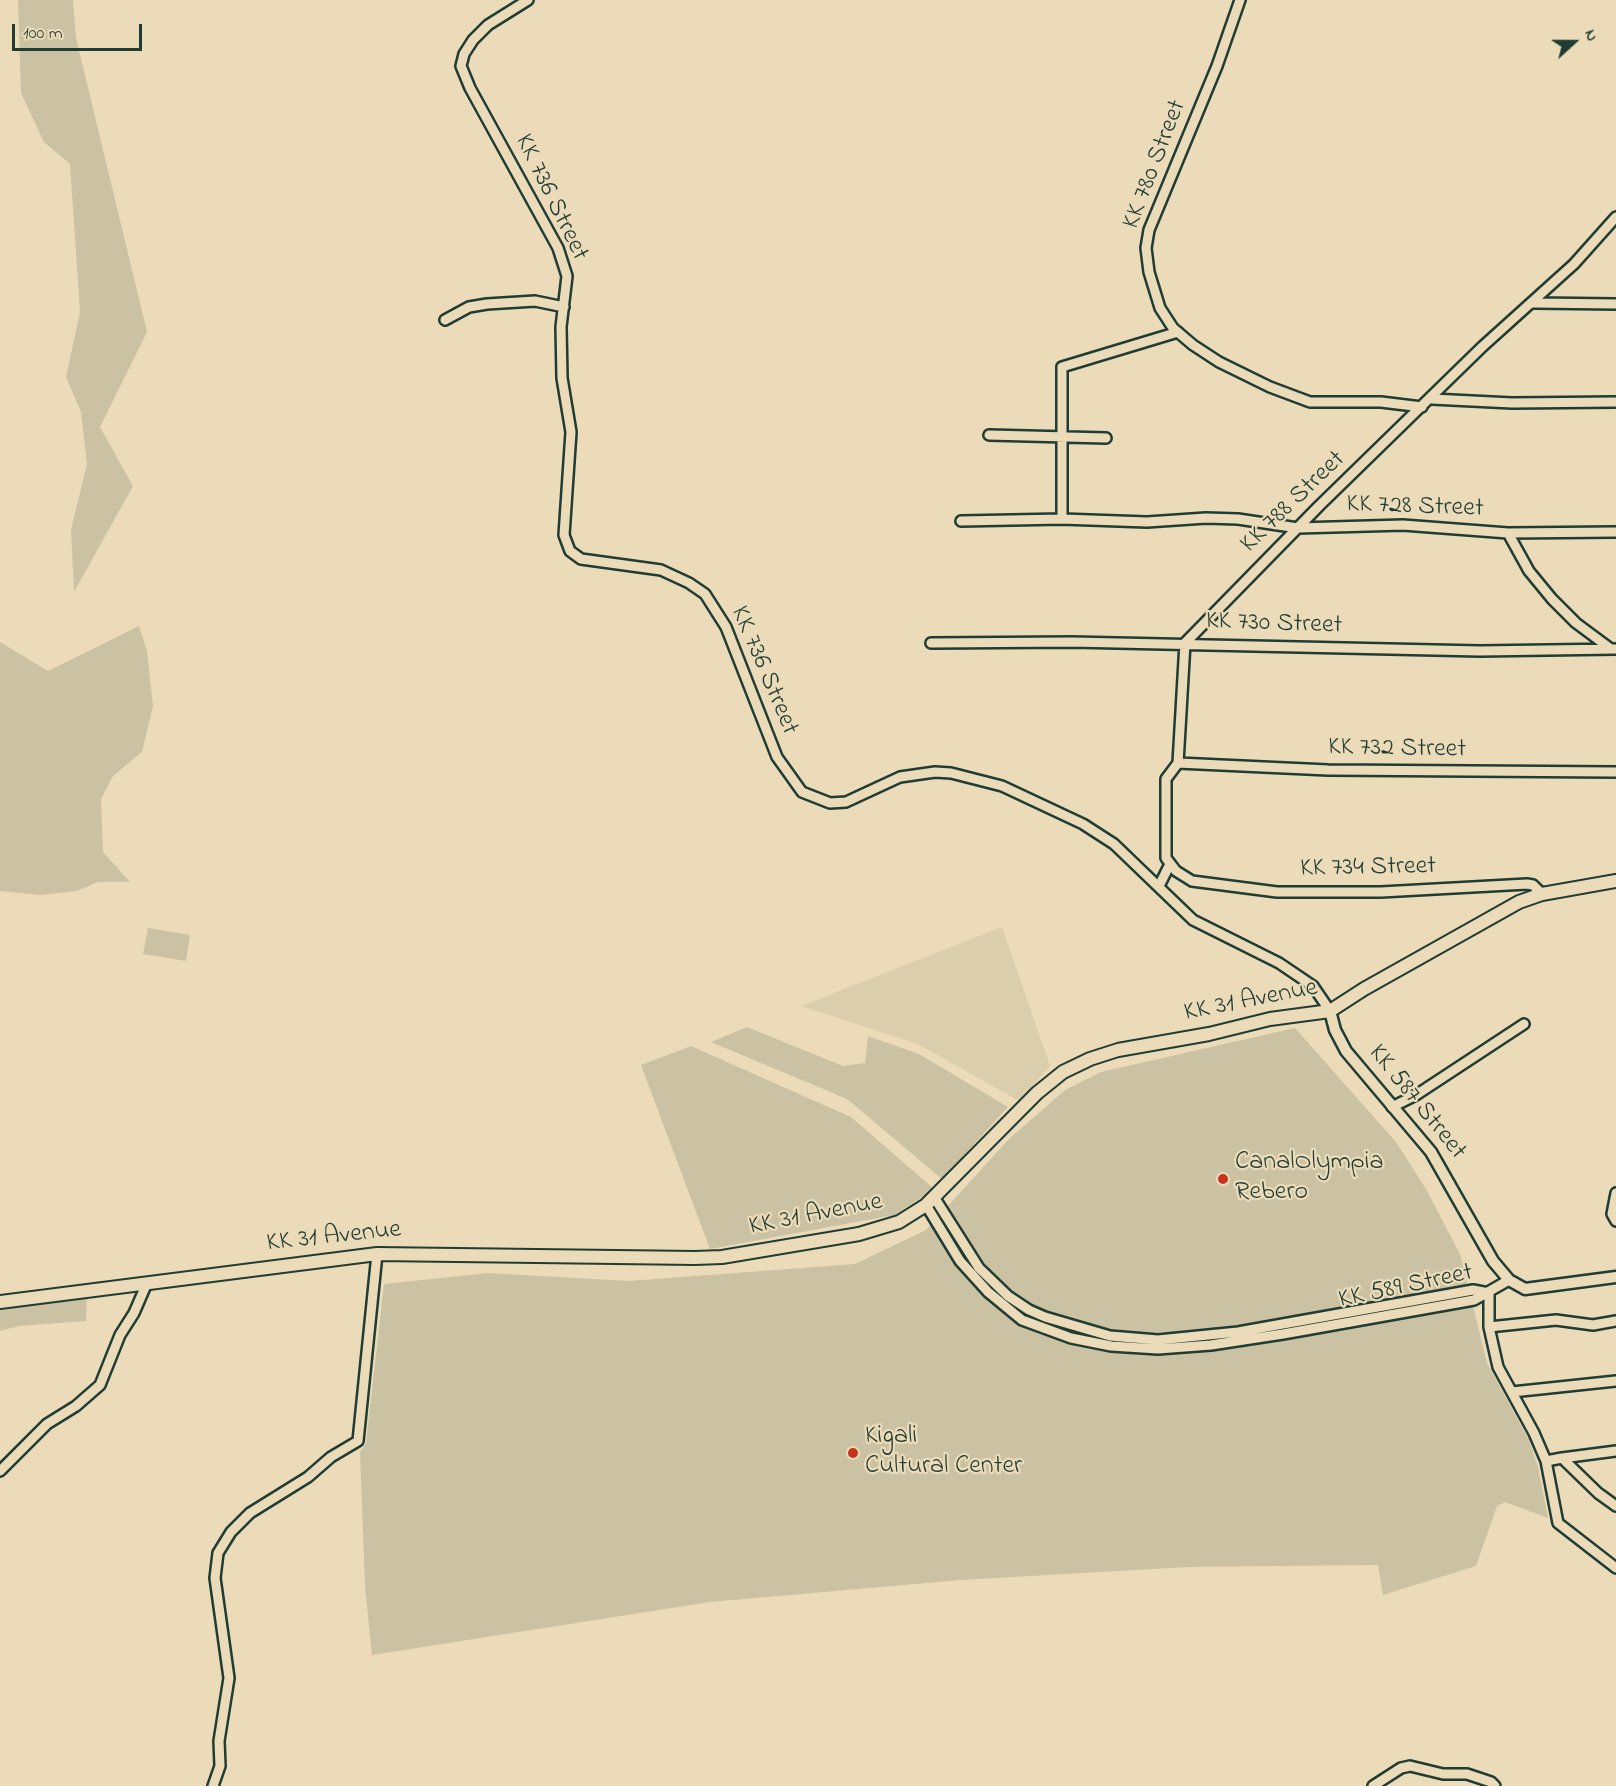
<!DOCTYPE html>
<html>
<head>
<meta charset="utf-8">
<style>
	body { margin:0 }
	#map { position:relative; width:1616px; height:1786px; overflow:hidden; background:#ecdbb8; font-family:"Indie Flower",sans-serif }
	canvas { display:block }
	.north { position:absolute; left:1544px; top:12px; width:60px; height:60px; -webkit-text-stroke:4px #ecdbb8; paint-order:stroke; rotate:69deg; font-size:16px; font-weight:700; line-height:24px; text-align:center; color:#1f3d34 }
	.north::after { content:''; display:block; margin:auto; width:21px; height:27px; background:#1f3d34; clip-path:polygon(50% 0,100% 100%,50% 72%,0 100%) }
	.scale { position:absolute; left:12px; top:24px; width:130px; height:27px; box-sizing:border-box; border:3px solid #1f3d34; border-top:0; padding-left:8px; font-size:18px; line-height:21px; white-space:nowrap; color:#1f3d34; -webkit-text-stroke:4px #ecdbb8; paint-order:stroke }
</style>
</head>
<body>
<div id="map">
<canvas width="1616" height="1786"></canvas>
<div class="north">N</div>
<div class="scale">100 m</div>
</div>
<script>
const context = document.querySelector('canvas').getContext('2d');
context.lineJoin = 'round';
function fillPath(path, color) {
  context.fillStyle = color;
  context.fill(path, 'evenodd');
}
function toPath(rows) {
  const path = new Path2D();
  for (const r of rows) {
    path.moveTo(r[0], r[1]);
    for (let i = 2; i < r.length; i += 2) path.lineTo(r[i], r[i + 1]);
  }
  return path;
}
function strokePath(path, color, width, dash) {
  context.strokeStyle = color;
  context.lineWidth = width;
  context.lineCap = dash ? 'butt' : 'round';
  context.setLineDash(dash || []);
  context.stroke(path);
}
function drawText(font, color, halo, rows, align = 'center') {
  context.font = font + ' "Indie Flower",sans-serif';
  context.lineWidth = 4.5;
  context.setLineDash([]);
  context.textBaseline = 'middle';
  context.strokeStyle = halo;
  context.fillStyle = color;
  for (const [text, x, y, turn = 0] of rows) {
    context.save();
    context.translate(x, y);
    context.rotate((+turn || 0) * Math.PI / 180);
    context.textAlign = isNaN(turn) ? turn : align;
    if (halo) context.strokeText(text, 0, 0);
    context.fillText(text, 0, 0);
    context.restore();
  }
}
fillPath(toPath([
	[1002,927,1050,1066,1019,1101,918,1044,801,1006]
]), '#dbcead');
fillPath(toPath([
	[18,0,73,0,76,38,147,332,100,427,133,486,74,592,71,530,87,464,81,412,66,377,80,312,70,164,44,142,21,93],
	[139,626,147,651,153,706,142,752,113,776,101,799,103,852,130,882,98,882,77,891,40,895,0,891,0,642,48,671],
	[148,928,190,935,186,961,143,954],
	[747,1027,843,1066,865,1063,868,1036,919,1054,1008,1107,942,1179,847,1099,711,1042],
	[1295,1028,1396,1142,1426,1189,1460,1254,1487,1363,1529,1440,1538,1467,1548,1518,1505,1502,1497,1506,1476,1566,1383,1595,1378,1565,1188,1567,961,1580,710,1602,372,1655,365,1586,360,1452,366,1443,384,1284,489,1273,629,1281,855,1264,926,1230,1009,1139,1065,1090,1101,1072],
	[691,1046,851,1117,934,1189,894,1215,710,1249,641,1065],
	[87,1292,86,1321,19,1326,0,1331,0,1305]
]), '#cac2a2');
const minor = toPath([
	[528,0,488,25,473,40,464,54,461,66,470,88,558,248,567,276,561,327,562,378,571,432,564,535,570,551,581,559,661,570,689,583,705,594,726,627,777,757,802,792,830,803,846,802,900,777,935,772,951,773,1002,786,1083,824,1114,844,1193,920,1279,963,1313,986,1330,1011],
	[1240,0,1217,66,1149,230,1146,248,1149,272,1160,308,1173,328,1193,345,1219,362,1270,387,1310,402,1381,402,1422,407],
	[1534,303,1616,304],
	[445,320,469,307,487,304,535,301,564,307],
	[1432,399,1512,403,1616,402],
	[989,435,1106,438],
	[1062,519,1062,367,1178,332],
	[961,521,1062,519,1147,522,1206,518,1238,519,1298,528,1403,525,1508,533,1616,532],
	[1508,533,1529,571,1552,599,1576,623,1611,649],
	[931,643,1072,642,1480,651,1616,649],
	[1178,763,1328,770,1616,772],
	[1159,886,1170,864],
	[1542,894,1533,885,1527,884,1381,892,1277,892,1192,881,1176,871,1166,858,1166,779,1178,763,1185,643,1319,506,1482,347,1574,264,1616,217],
	[1392,1107,1416,1095,1524,1024],
	[1616,1193,1612,1214,1616,1221],
	[934,1197,979,1268,1008,1296,1029,1310,1045,1317,1110,1336,1158,1340,1238,1332,1473,1290,1489,1293],
	[926,1205,960,1261,988,1292,1022,1320,1071,1338,1111,1346,1158,1349,1211,1345,1283,1334,1474,1300,1509,1280],
	[1489,1293,1489,1327,1498,1367,1534,1433,1546,1461,1558,1523,1616,1568],
	[1489,1327,1556,1320,1593,1325,1616,1321],
	[1512,1392,1616,1381],
	[1562,1458,1616,1451],
	[1546,1461,1562,1458,1598,1493,1616,1506],
	[0,1471,47,1424,76,1406,100,1385,120,1335,134,1313,147,1283],
	[213,1786,220,1766,219,1741,229,1678,215,1578,218,1553,231,1532,250,1513,308,1477,331,1457,358,1441,377,1254],
	[1373,1786,1401,1768,1410,1766,1443,1774,1467,1774,1491,1782,1495,1786]
]);
const tertiary = toPath([
	[1330,1011,1335,1030,1346,1051,1431,1152,1493,1261,1509,1280,1525,1289,1616,1277]
]);
const secondary = toPath([
	[0,1302,377,1254,695,1258,722,1257,859,1234,899,1222,926,1205,1037,1093,1063,1072,1090,1059,1118,1050,1209,1034,1270,1019,1330,1011,1364,989,1519,902,1542,894,1616,881]
]);
strokePath(minor, '#1f3d34', 14);
strokePath(tertiary, '#1f3d34', 15);
strokePath(secondary, '#1f3d34', 16);
strokePath(minor, '#ecdbb8', 9);
strokePath(tertiary, '#ecdbb8', 10);
strokePath(secondary, '#ecdbb8', 12);
for (const [x, y, r, color] of [
	[1223,1179,6,"#c8321e"],
	[853,1453,6,"#c8321e"]
]) {
  const dot = new Path2D();
  dot.arc(x, y, r, 0, 2 * Math.PI);
  context.fillStyle = color;
  context.fill(dot);
  strokePath(dot, '#ecdbb8', 2);
}
drawText('26px', '#1f3d34', '#ecdbb8', [
	["KK 780 Street",1156,165,-69],
	["KK 736 Street",550,198,64],
	["KK 788 Street",1294,503,-44],
	["KK 728 Street",1415,508,2],
	["KK 730 Street",1274,625,2],
	["KK 736 Street",763,671,67],
	["KK 732 Street",1397,750,1],
	["KK 734 Street",1368,869,-1],
	["KK 31 Avenue",1251,1002,-11],
	["KK 587 Street",1416,1103,51],
	["KK 31 Avenue",816,1216,-11],
	["KK 31 Avenue",334,1238,-6],
	["KK 589 Street",1406,1288,-12]
]);
drawText('26px', '#1f3d34', '#ecdbb8', [
	["CanalOlympia",1235,1164],
	["Rebero",1235,1194],
	["Kigali",865,1438],
	["Cultural Center",865,1468]
], 'left');
</script>
</body>
</html>
